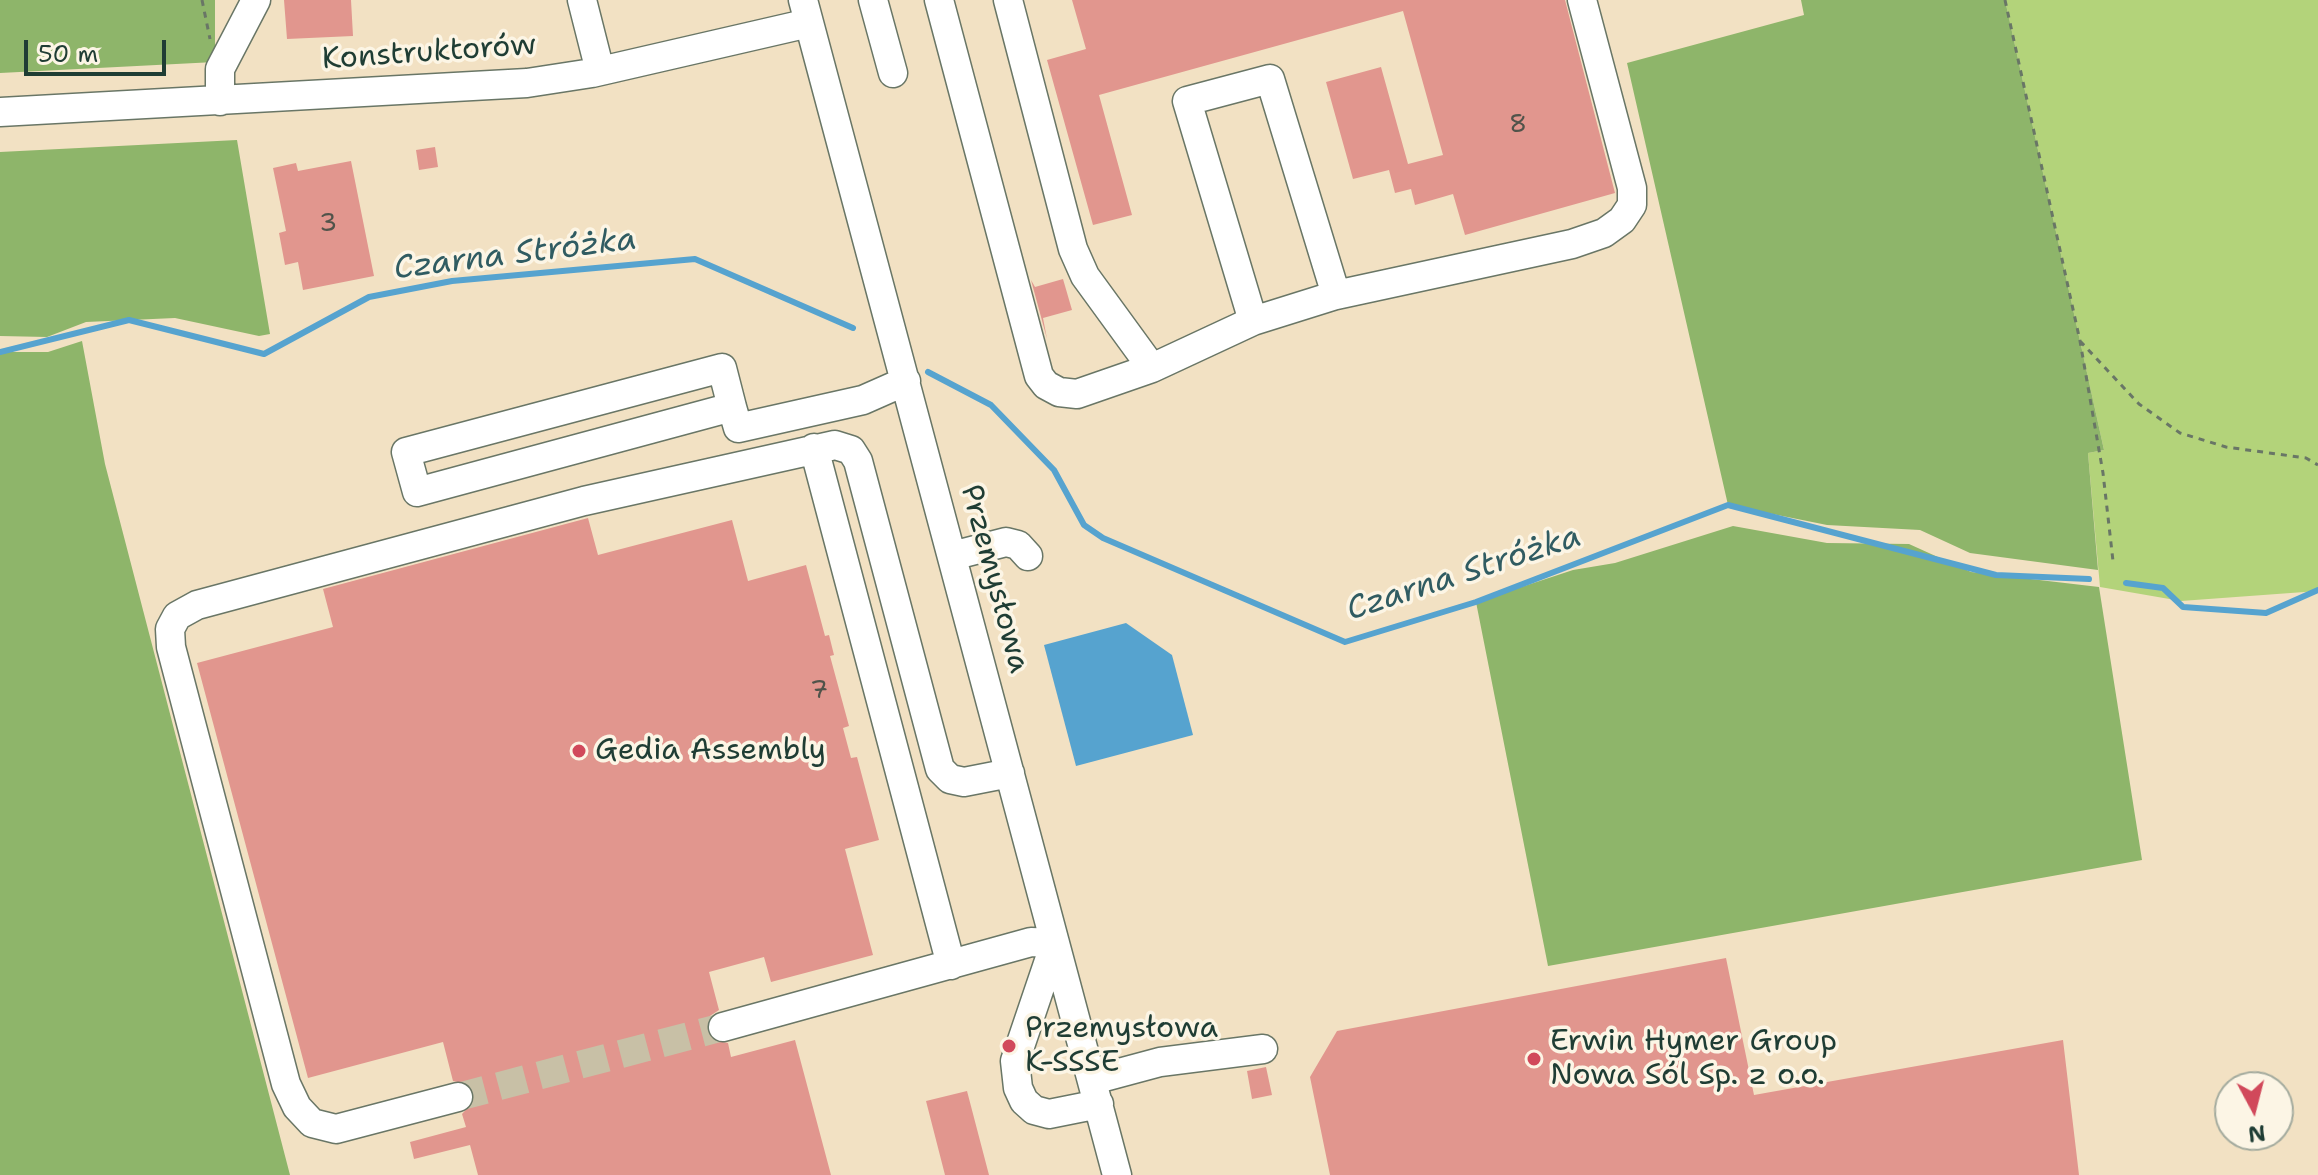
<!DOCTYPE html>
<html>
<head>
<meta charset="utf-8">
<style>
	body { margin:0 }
	#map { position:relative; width:2318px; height:1175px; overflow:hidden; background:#f2e1c3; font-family:"Shantell Sans",sans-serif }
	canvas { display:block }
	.north { position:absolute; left:2214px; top:1071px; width:80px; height:80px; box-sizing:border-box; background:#fcf5e5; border:2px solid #a4ab9e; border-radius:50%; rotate:173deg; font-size:22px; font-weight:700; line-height:32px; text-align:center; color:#1f3d34 }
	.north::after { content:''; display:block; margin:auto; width:28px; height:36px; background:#d1495b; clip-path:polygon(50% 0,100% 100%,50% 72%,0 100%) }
	.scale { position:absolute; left:24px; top:40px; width:142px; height:36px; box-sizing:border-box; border:4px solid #1f3d34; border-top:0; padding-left:10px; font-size:24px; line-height:28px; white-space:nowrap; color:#1f3d34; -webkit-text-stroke:6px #fcf5e5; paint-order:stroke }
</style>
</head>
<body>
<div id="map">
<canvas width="2318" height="1175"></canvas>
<div class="north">N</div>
<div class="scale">50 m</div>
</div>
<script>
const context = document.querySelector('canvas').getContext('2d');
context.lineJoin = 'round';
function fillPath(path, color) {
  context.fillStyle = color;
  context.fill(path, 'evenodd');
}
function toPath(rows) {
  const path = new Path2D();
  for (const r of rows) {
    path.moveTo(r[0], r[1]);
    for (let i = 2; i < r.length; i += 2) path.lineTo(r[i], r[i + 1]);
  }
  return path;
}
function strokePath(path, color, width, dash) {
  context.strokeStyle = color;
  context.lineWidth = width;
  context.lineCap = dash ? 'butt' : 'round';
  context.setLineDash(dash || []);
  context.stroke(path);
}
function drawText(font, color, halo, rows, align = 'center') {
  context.font = font + ' "Shantell Sans",sans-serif';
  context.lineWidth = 7;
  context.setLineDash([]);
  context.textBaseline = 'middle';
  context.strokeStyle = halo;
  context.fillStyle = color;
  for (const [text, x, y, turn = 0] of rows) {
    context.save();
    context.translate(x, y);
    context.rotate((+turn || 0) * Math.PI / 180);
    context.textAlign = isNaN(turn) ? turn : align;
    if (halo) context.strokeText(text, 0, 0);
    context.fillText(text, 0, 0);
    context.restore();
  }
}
fillPath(toPath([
	[2005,0,2318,0,2318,591,2181,601,2100,587,2088,453,2104,450]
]), '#b3d37a');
fillPath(toPath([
	[0,0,215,0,215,62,0,73],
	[1801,0,2005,0,2104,450,2088,453,2098,570,1970,553,1920,530,1827,525,1728,505,1627,63,1804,15],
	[237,140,270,334,259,336,175,318,86,322,47,337,0,336,0,152],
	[82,341,105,464,290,1175,0,1175,0,352,48,352],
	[1733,526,1827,543,1909,544,1971,572,2099,587,2142,860,1548,966,1476,602,1573,570,1615,563]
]), '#8eb56a');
fillPath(toPath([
	[1126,623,1172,655,1193,735,1076,766,1044,645]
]), '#56a3cf');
strokePath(toPath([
	[0,352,129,320,264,354,369,297,452,281,695,259,853,328],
	[928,372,991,405,1054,470,1084,525,1103,538,1345,642,1476,602,1728,505,1996,575,2089,579],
	[2126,583,2163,588,2183,607,2266,613,2318,590]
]), '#56a3cf', 6);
fillPath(toPath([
	[284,0,351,0,353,36,287,39],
	[1072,0,1565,0,1615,193,1465,235,1453,194,1415,205,1411,189,1395,193,1389,170,1353,179,1326,82,1381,67,1408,164,1443,155,1403,11,1099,95,1132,215,1093,225,1047,60,1086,49],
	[435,147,438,167,419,170,416,150],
	[351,161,374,276,303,290,298,262,285,265,279,233,286,231,273,168,296,163,298,171],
	[1063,279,1072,310,1043,318,1047,339,1031,280,1035,287],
	[588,518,598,555,732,520,748,581,806,565,825,636,829,635,834,655,830,656,849,726,843,728,851,758,857,757,879,840,845,849,873,955,771,982,764,957,709,972,719,1010,710,1016,706,1031,712,1040,728,1043,731,1057,795,1040,831,1175,478,1175,470,1145,414,1159,410,1142,466,1127,462,1114,474,1101,469,1085,453,1081,443,1042,308,1078,197,663,333,627,323,589],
	[1726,958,1754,1095,2063,1040,2079,1175,1330,1175,1310,1077,1337,1031],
	[1266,1067,1272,1095,1252,1099,1247,1071],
	[967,1091,989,1175,945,1175,926,1101]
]), '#e1968e');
strokePath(toPath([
	[458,1097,723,1027]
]), '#c8c0a6', 28, [28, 14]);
const minor = toPath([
	[582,0,600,71],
	[803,0,1117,1175],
	[873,0,893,73],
	[939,0,1039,376,1046,385,1059,392,1077,394,1152,368,1253,321,1336,295,1572,244,1604,233,1622,220,1632,205,1632,188,1582,0],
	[1008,0,1073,249,1085,276,1152,368],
	[220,101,220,69,256,0],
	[0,112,527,83,592,73,809,23],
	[1253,321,1187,101,1270,79,1336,295],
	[732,407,417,492,406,452,722,368,732,407,738,428,863,400,906,381],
	[814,448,951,965],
	[952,556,1006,542,1018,545,1028,556],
	[723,1027,1031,942,1055,943,1015,1061,1018,1088,1024,1101,1034,1110,1049,1114,1099,1104],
	[1093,1080,1160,1062,1263,1049],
	[458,1097,336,1129,312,1123,297,1107,286,1084,171,647,170,629,177,616,197,605,584,501,835,445,851,450,858,461,940,769,950,779,964,782,1010,773]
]);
strokePath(minor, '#697666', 31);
strokePath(toPath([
	[202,0,210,39],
	[2005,0,2080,341,2103,473,2113,561],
	[2080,341,2139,404,2180,433,2226,447,2306,458,2318,465]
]), '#697666', 3, [6, 6]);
strokePath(minor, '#fff', 28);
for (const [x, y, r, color] of [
	[579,751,8,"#d1495b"],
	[1009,1046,8,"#d1495b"],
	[1534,1059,8,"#d1495b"]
]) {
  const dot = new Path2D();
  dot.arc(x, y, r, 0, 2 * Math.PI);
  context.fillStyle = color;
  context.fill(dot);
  strokePath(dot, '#fcf5e5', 3);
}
drawText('26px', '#50534a', null, [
	["8",1518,125],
	["3",328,224],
	["7",819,691]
]);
drawText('30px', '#1f3d34', '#fcf5e5', [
	["Konstruktorów",429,53,-4],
	["Przemysłowa",994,579,75]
]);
drawText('30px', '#1f3d34', '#fcf5e5', [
	["Gedia Assembly",595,751],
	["Przemysłowa",1025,1029],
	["K-SSSE",1025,1063],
	["Erwin Hymer Group",1550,1042],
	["Nowa Sól Sp. z o.o.",1550,1076]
], 'left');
drawText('italic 32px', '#305c62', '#fcf5e5', [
	["Czarna Stróżka",515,255,-7],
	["Czarna Stróżka",1464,574,-18]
]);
</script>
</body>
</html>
